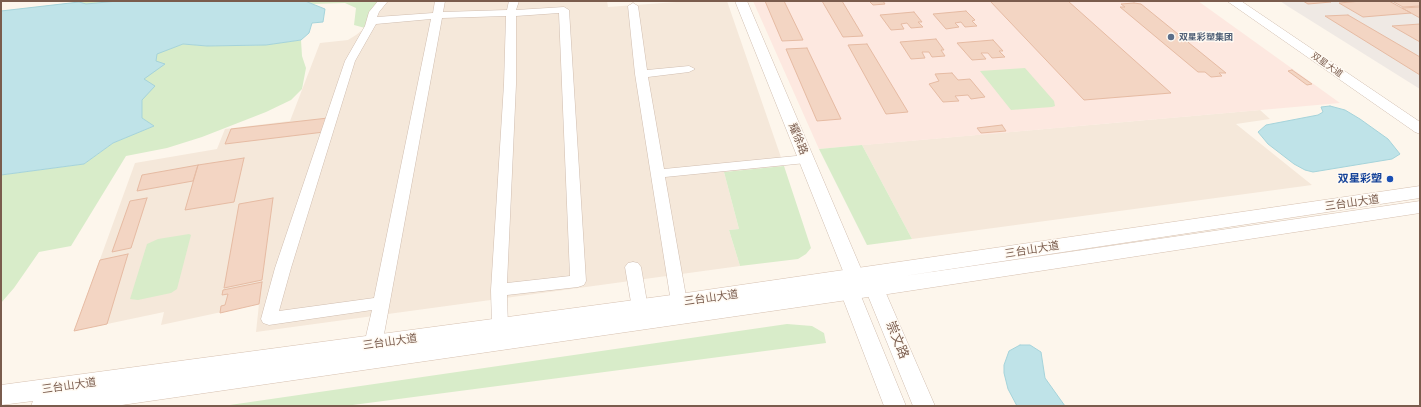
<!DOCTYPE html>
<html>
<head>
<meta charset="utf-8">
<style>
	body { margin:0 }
	#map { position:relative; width:1421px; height:407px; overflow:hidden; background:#fdf6ec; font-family:Figtree,sans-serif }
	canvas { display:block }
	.frame { position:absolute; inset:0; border:2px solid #7a5c4d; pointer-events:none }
</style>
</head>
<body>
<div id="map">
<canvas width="1421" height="407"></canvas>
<div class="frame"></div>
</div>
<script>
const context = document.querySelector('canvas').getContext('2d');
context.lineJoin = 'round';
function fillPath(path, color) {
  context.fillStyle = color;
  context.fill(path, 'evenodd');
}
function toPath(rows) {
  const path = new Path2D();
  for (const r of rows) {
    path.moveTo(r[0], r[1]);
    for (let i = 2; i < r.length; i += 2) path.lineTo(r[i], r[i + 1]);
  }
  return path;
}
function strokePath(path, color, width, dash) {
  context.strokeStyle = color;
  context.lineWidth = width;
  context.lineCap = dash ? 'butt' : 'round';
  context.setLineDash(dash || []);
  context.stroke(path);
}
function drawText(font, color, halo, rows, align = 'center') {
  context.font = font + ' Figtree,"Noto Sans SC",sans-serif';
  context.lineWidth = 3;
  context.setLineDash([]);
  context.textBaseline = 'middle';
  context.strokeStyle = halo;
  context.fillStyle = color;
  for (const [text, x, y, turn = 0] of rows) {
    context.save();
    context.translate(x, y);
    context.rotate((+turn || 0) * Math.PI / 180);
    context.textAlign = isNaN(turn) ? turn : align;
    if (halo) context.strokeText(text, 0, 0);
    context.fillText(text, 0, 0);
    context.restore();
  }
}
fillPath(toPath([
	[379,1,607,1,608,7,690,1,727,1,784,166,724,172,739,229,729,230,740,266,256,332,259,304,161,325,164,312,74,331,135,163,217,149,225,129,290,121,320,43,348,40,356,35,365,28],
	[1260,110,1270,119,1236,124,1312,185,912,239,862,145]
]), '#f5e8da');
fillPath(toPath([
	[753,1,1198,1,1340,103,819,149]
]), '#fde8e0');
fillPath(toPath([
	[1280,1,1420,1,1420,89,1289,7]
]), '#efe9e4');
fillPath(toPath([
	[88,1,225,1,202,2,169,49,183,44,207,46,262,45,301,40,302,56,306,68,302,89,291,100,266,112,202,137,167,148,126,156,71,246,39,252,14,288,1,303,1,175,84,164,113,143,153,126,142,118,142,100,1,11],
	[305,1,379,1,365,28,354,25,356,8,345,3,311,4],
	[1025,68,1054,101,1055,106,1052,107,1011,110,980,71],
	[862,145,912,239,867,245,819,149],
	[784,166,811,248,806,254,798,259,740,266,729,230,739,229,724,172],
	[189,234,191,235,177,289,171,293,138,300,130,299,147,244,158,239],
	[787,324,812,326,824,333,826,343,345,406,223,406]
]), '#d8ecc9');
const water = toPath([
	[118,1,305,1,325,9,323,22,312,23,309,33,301,40,266,45,207,46,183,44,157,54,156,61,165,64,144,79,155,86,142,100,142,118,154,126,113,143,84,164,1,175,1,11,79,2,86,4,118,1],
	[1330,106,1345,110,1360,119,1388,139,1400,154,1392,159,1313,172,1305,170,1294,164,1268,144,1258,132,1266,125,1318,115,1323,112,1321,107,1330,106],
	[1020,345,1030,345,1041,352,1045,378,1065,406,1017,406,1008,389,1004,373,1004,365,1009,351,1020,345]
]);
fillPath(water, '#bfe3e8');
strokePath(water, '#a5d3da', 1);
const building = toPath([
	[765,1,784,1,803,40,782,41,765,1],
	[822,1,842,1,863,36,843,37,822,1],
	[869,1,883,1,885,4,873,5,869,1],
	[990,1,1068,1,1171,93,1084,100,990,1],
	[1303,1,1329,1,1331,2,1308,4,1303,1],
	[1362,1,1389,1,1411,13,1363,17,1339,3,1362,1],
	[1392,1,1420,1,1420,6,1403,7,1392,1],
	[1134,3,1141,4,1226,73,1219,73,1222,76,1211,77,1205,72,1198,72,1120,7,1125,7,1121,4,1134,3],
	[1420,7,1420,18,1402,8,1420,7],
	[966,11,975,20,972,21,977,26,965,27,961,22,955,23,959,27,946,29,933,14,966,11],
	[914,12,922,22,918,22,923,27,911,28,907,23,901,24,904,29,891,30,880,15,914,12],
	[1348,15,1420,57,1420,75,1325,16,1348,15],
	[1420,24,1420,42,1392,26,1420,24],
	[936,39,944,50,941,50,945,56,932,57,929,52,922,52,925,58,911,59,900,42,936,39],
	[993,40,1003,51,999,51,1005,57,992,58,988,53,981,53,986,59,972,60,957,43,993,40],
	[867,44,908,112,886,114,848,45,867,44],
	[807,48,841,119,817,121,786,49,807,48],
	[1292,70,1312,84,1307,85,1288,71,1292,70],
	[952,73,958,80,970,79,985,97,971,99,968,95,955,96,959,101,943,102,929,84,939,81,935,74,952,73],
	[328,118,324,132,225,144,231,129,328,118],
	[1002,125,1006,131,981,133,977,128,1002,125],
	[244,158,234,202,185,210,198,165,244,158],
	[198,165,193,181,137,191,142,175,198,165],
	[147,198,131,248,112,252,130,201,147,198],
	[273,198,262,280,224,288,239,204,273,198],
	[128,254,107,324,74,331,100,260,128,254],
	[262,282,259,304,220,313,221,306,225,305,228,294,222,295,223,290,262,282]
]);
fillPath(building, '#f3d5c3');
strokePath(building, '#e6bba3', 1);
const minor = toPath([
	[378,1,388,1,379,12,377,17,433,13,435,1,445,1,443,12,507,10,509,1,519,1,516,10,564,7,569,10,586,281,584,285,578,287,507,295,508,327,506,331,500,333,494,331,492,327,491,290,504,84,506,16,442,18,382,345,379,350,373,352,367,350,364,345,372,310,269,325,263,323,261,319,275,268,345,61,365,26,369,12,378,1],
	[559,13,570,276,507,283,516,84,516,16,559,13],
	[431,19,374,298,279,311,291,268,355,61,376,24,431,19],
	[633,3,638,6,647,70,689,66,695,69,689,72,648,77,664,169,806,155,813,159,806,163,665,177,687,302,685,306,679,308,673,306,671,302,635,74,628,6,633,3],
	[633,262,638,263,641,267,648,308,646,312,640,314,634,312,632,308,625,267,628,263,633,262]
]);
const tertiary = toPath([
	[735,1,747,1,862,271,869,268,876,270,878,275,935,406,913,406,862,281,856,284,906,406,884,406,835,278,837,273,843,271,735,1],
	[1227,1,1241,1,1420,122,1420,134,1415,132,1227,1]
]);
const secondary = toPath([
	[1420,186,1420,198,904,276,1420,201,1420,213,875,296,115,406,31,406,33,401,1,405,1,385,679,294,1420,186]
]);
strokePath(minor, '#d1beb0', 1);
strokePath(tertiary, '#d1beb0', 1);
strokePath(secondary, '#d6c0b0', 1);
fillPath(minor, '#fff');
fillPath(tertiary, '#fff');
fillPath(secondary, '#fff');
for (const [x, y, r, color] of [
	[1171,37,4,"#5c6f8a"],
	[1390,179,4,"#1a4fb4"]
]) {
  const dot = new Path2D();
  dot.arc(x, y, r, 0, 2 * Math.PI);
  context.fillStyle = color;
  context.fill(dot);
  strokePath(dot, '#fffaf3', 1.5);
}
drawText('bold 9px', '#4e5e75', '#fffaf3', [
	["双星彩塑集团",1179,37]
], 'left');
drawText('9px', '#7a5c4d', '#fffaf3', [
	["双星大道",1327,65,35]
]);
drawText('11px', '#7a5c4d', '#fffaf3', [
	["耀徐路",798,139,68],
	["三台山大道",1352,203,-8],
	["三台山大道",1032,250,-9],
	["三台山大道",711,298,-8],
	["三台山大道",390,342,-8],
	["三台山大道",69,386,-8]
]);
drawText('bold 11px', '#164399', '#fffaf3', [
	["双星彩塑",1382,179]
], 'right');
drawText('13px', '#7a5c4d', '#fffaf3', [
	["崇文路",897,340,68]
]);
</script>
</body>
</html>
